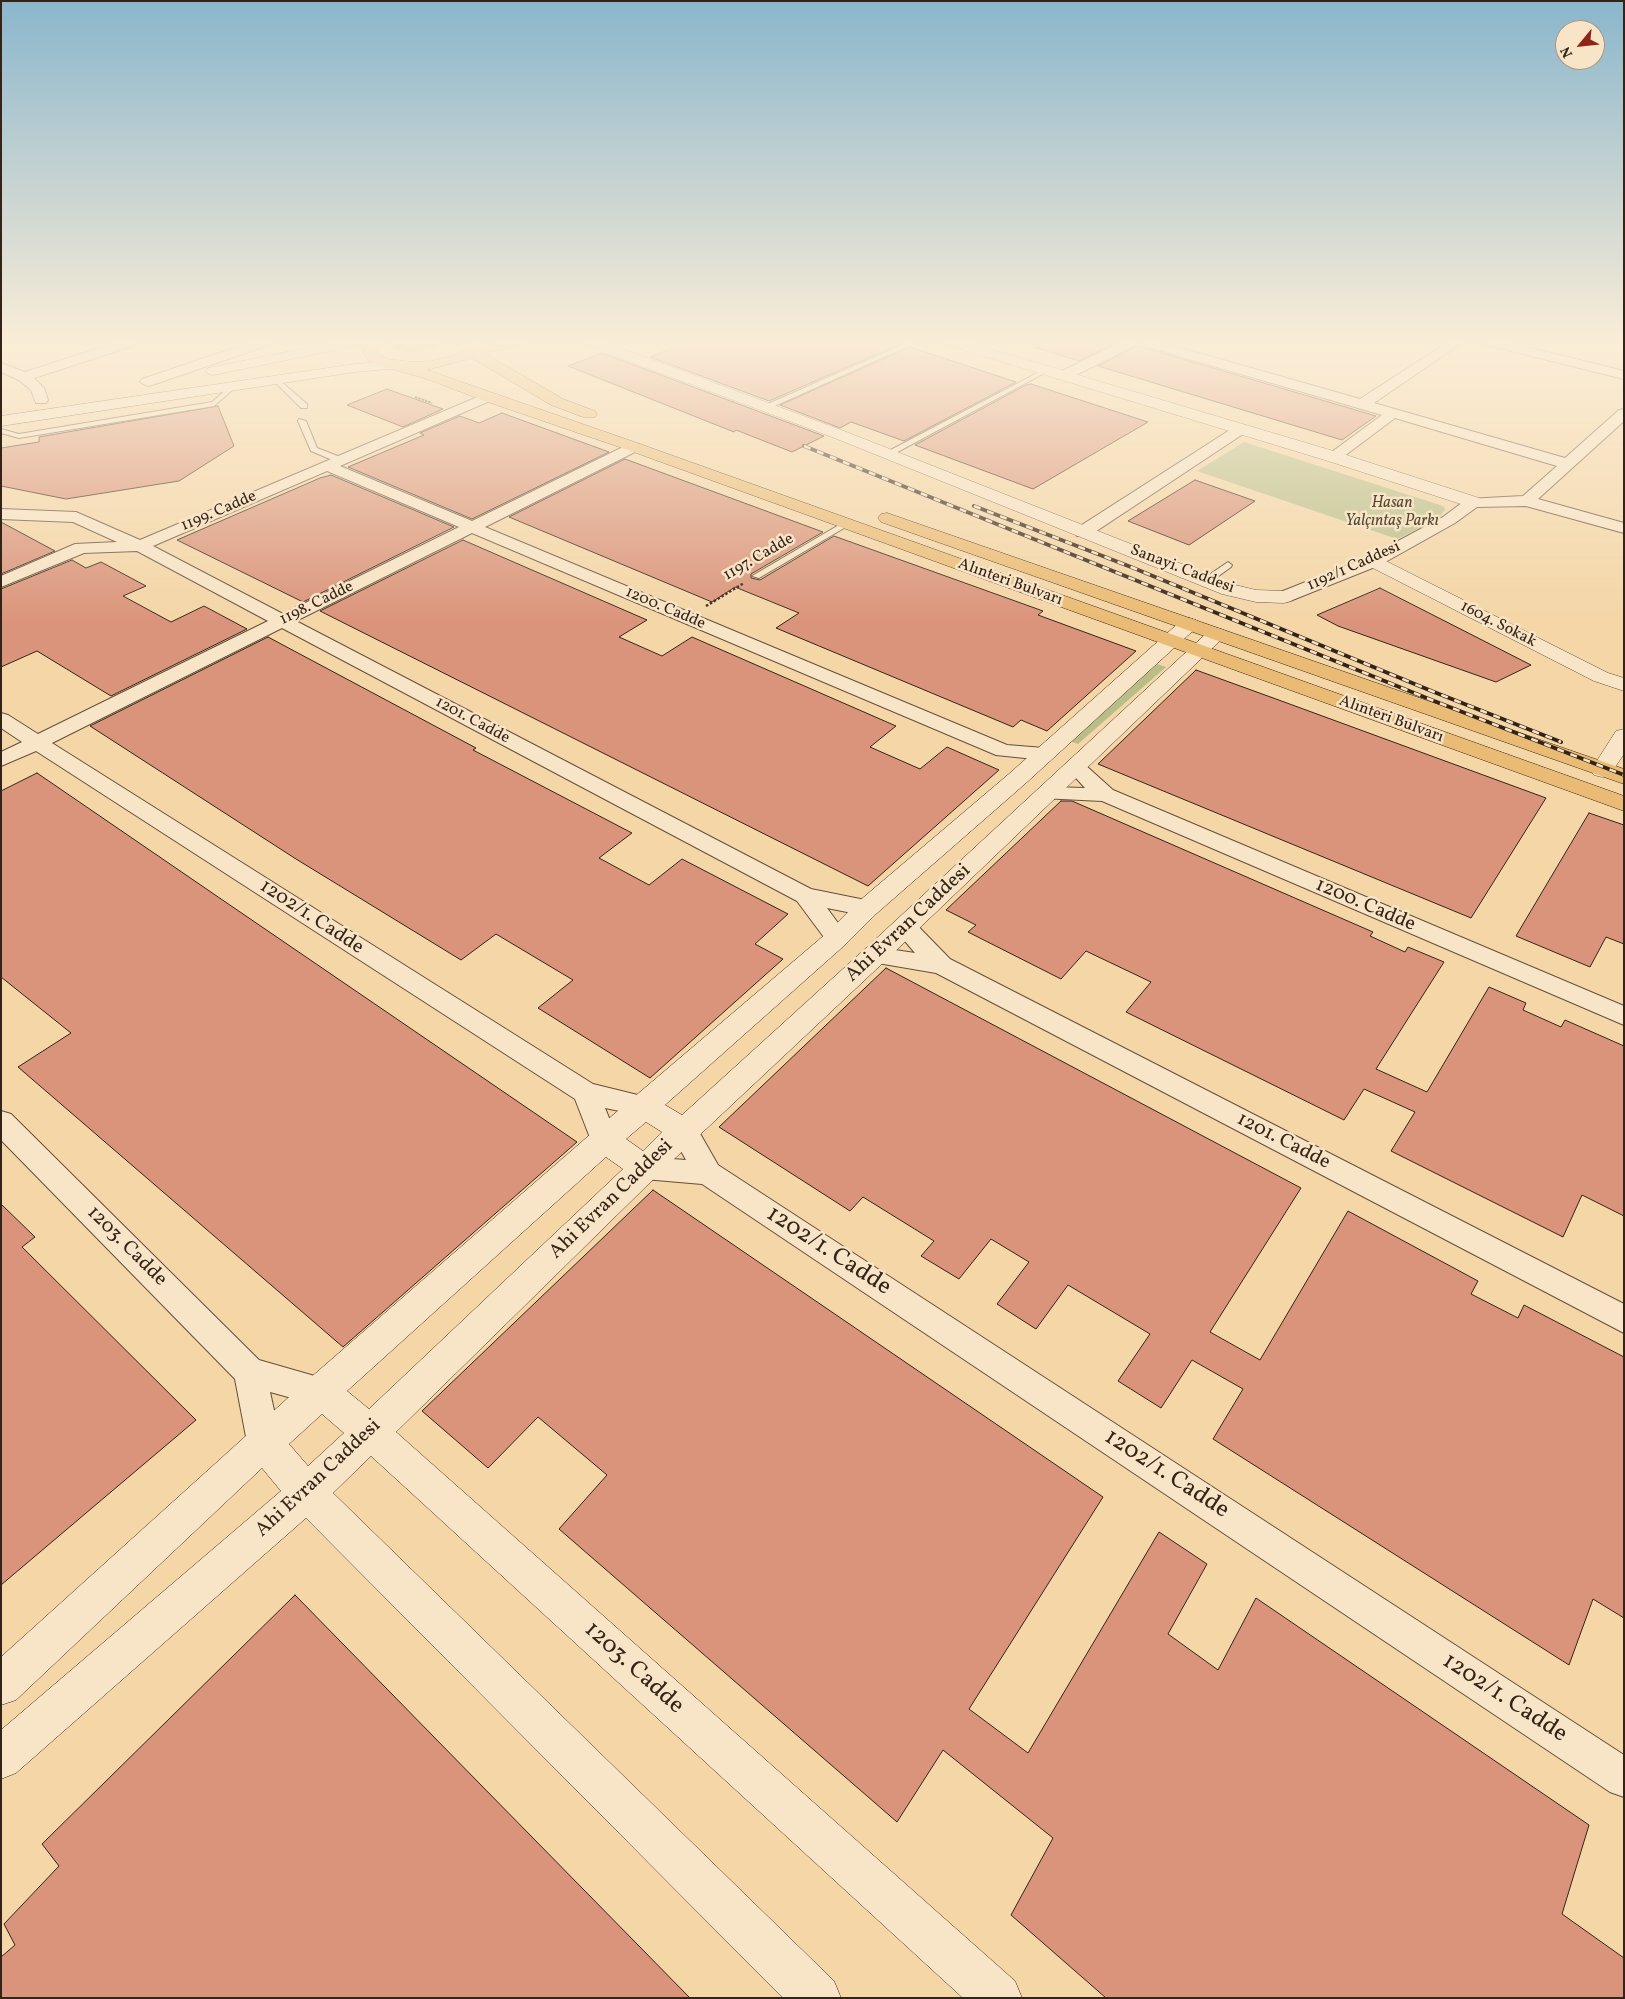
<!DOCTYPE html>
<html>
<head>
<meta charset="utf-8">
<style>
	body { margin:0 }
	#map { position:relative; width:1625px; height:1999px; overflow:hidden; background:#f4d6a7; font-family:Vollkorn,serif }
	canvas { display:block }
	.frame { position:absolute; inset:0; border:2px solid #342418; pointer-events:none }
	.north { position:absolute; left:1555px; top:20px; width:50px; height:50px; box-sizing:border-box; background:#f8e4c6; border:1px solid #aa9780; border-radius:50%; rotate:242deg; font-size:14px; font-weight:700; line-height:20px; text-align:center; color:#342418 }
	.north::after { content:''; display:block; margin:auto; width:18px; height:22px; background:#8f2418; clip-path:polygon(50% 0,100% 100%,50% 72%,0 100%) }
</style>
</head>
<body>
<div id="map">
<canvas width="1625" height="1999"></canvas>
<div class="frame"></div>
<div class="north">N</div>
</div>
<script>
const context = document.querySelector('canvas').getContext('2d');
context.lineJoin = 'round';
function fillPath(path, color) {
  context.fillStyle = color;
  context.fill(path, 'evenodd');
}
function toPath(rows) {
  const path = new Path2D();
  for (const r of rows) {
    path.moveTo(r[0], r[1]);
    for (let i = 2; i < r.length; i += 2) path.lineTo(r[i], r[i + 1]);
  }
  return path;
}
function strokePath(path, color, width, dash) {
  context.strokeStyle = color;
  context.lineWidth = width;
  context.lineCap = dash ? 'butt' : 'round';
  context.setLineDash(dash || []);
  context.stroke(path);
}
function drawText(font, color, halo, rows, align = 'center') {
  context.font = font + ' Vollkorn,serif';
  context.lineWidth = 5;
  context.setLineDash([]);
  context.textBaseline = 'middle';
  context.strokeStyle = halo;
  context.fillStyle = color;
  for (const [text, x, y, turn = 0] of rows) {
    context.save();
    context.translate(x, y);
    context.rotate((+turn || 0) * Math.PI / 180);
    context.textAlign = isNaN(turn) ? turn : align;
    if (halo) context.strokeText(text, 0, 0);
    context.fillText(text, 0, 0);
    context.restore();
  }
}
fillPath(toPath([
	[396,342,439,342,440,343,433,349,411,353,394,349,393,346],
	[1244,442,1440,505,1444,507,1445,510,1438,518,1426,525,1397,539,1197,471],
	[1157,664,1166,667,1078,744,1069,741]
]), '#b9be89');
const building = toPath([
	[689,342,893,342,900,344,769,401,650,357,689,342],
	[1034,342,1117,342,1079,361,1034,347,1034,342],
	[1137,346,1155,351,1376,416,1342,440,1098,366,1137,346],
	[910,347,1016,382,904,441,851,422,840,428,780,405,910,347],
	[602,353,824,436,792,452,736,430,734,432,568,366,602,353],
	[1031,384,1148,422,1033,489,915,445,1026,385,1031,384],
	[387,389,418,400,443,409,403,427,347,405,387,389],
	[218,406,234,446,179,481,66,499,1,486,1,448,39,442,39,437,218,406],
	[502,413,609,452,472,519,348,467,424,435,420,433,460,416,479,423,502,413],
	[625,459,823,532,751,574,751,578,760,580,834,536,1043,611,1038,615,1136,651,1047,731,1021,720,1013,727,776,628,799,613,735,587,712,602,509,517,625,459],
	[331,475,454,527,303,602,177,540,320,478,331,475],
	[1195,480,1255,501,1189,545,1128,521,1195,480],
	[1,522,55,551,1,574,1,522],
	[463,540,647,620,619,637,662,656,692,637,896,726,870,747,920,769,947,747,999,770,868,886,320,611,463,540],
	[72,560,86,568,101,562,146,586,123,596,171,622,204,606,247,629,111,696,37,651,1,667,1,589,72,560],
	[1380,588,1531,665,1496,682,1338,626,1317,615,1380,588],
	[268,637,476,748,473,750,632,833,599,858,649,885,682,859,788,914,755,944,783,959,650,1078,538,1008,573,980,496,934,461,960,296,859,90,726,268,637],
	[1196,670,1276,699,1546,798,1471,918,1098,764,1196,670],
	[37,773,224,901,577,1142,343,1347,18,1067,71,1033,1,977,1,791,37,773],
	[1061,801,1072,801,1373,932,1370,936,1405,952,1408,947,1444,962,1376,1069,1427,1092,1489,987,1526,1003,1523,1010,1561,1027,1565,1020,1624,1046,1624,1216,1582,1195,1563,1237,1391,1151,1415,1112,1364,1089,1344,1120,1126,1012,1151,982,1086,951,1061,979,968,932,976,925,946,910,1061,801],
	[1589,813,1624,825,1624,944,1606,937,1590,967,1516,936,1589,813],
	[886,968,1301,1188,1210,1332,1260,1360,1348,1211,1478,1281,1471,1294,1518,1318,1524,1305,1624,1357,1624,1618,1593,1599,1569,1665,1213,1439,1243,1389,1192,1360,1161,1408,1118,1381,1150,1334,1068,1285,1036,1329,997,1304,1029,1262,991,1239,959,1279,921,1256,934,1241,863,1197,850,1211,719,1127,886,968],
	[653,1190,1103,1497,969,1709,1028,1753,1159,1532,1207,1564,1168,1634,1218,1670,1256,1598,1589,1825,1562,1914,1624,1958,1624,1998,1106,1998,1011,1915,1053,1838,943,1750,897,1822,559,1529,607,1475,538,1417,488,1468,422,1411,653,1190],
	[1,1204,35,1237,22,1247,196,1420,1,1585,1,1204],
	[295,1595,480,1784,690,1998,1,1998,1,1957,15,1945,4,1924,59,1866,42,1844,295,1595]
]);
fillPath(building, '#da947b');
strokePath(building, '#342418', 1);
const service = toPath([
	[909,342,917,342,768,409,761,407,909,342],
	[1043,370,1048,371,890,456,883,454,1043,370],
	[273,378,277,378,307,404,307,408,301,408,273,380,273,378],
	[233,384,238,385,214,406,19,438,1,433,1,429,19,434,212,402,233,384],
	[299,419,306,421,317,448,343,458,343,462,337,462,311,451,298,421,299,419],
	[844,522,851,524,759,578,752,576,844,522],
	[1228,562,1232,565,1231,567,1209,583,1203,583,1203,579,1228,562]
]);
const minor = toPath([
	[118,342,138,342,136,345,34,378,44,388,48,400,46,403,36,403,31,390,19,380,1,372,1,363,25,372,118,342],
	[252,342,271,342,269,345,152,385,147,386,140,382,142,379,252,342],
	[1121,342,1138,342,1136,345,1068,379,1058,379,1056,376,1058,373,1121,342],
	[1139,342,1160,342,1360,399,1448,342,1463,342,1374,403,1565,458,1619,410,1624,409,1624,421,1538,499,1624,523,1624,533,1526,506,1477,507,1455,523,1380,565,1290,601,1284,602,1278,601,1275,597,1278,593,1368,557,1443,517,1467,499,1523,496,1557,466,1395,418,1339,460,1329,460,1326,457,1329,454,1382,415,1141,345,1139,342],
	[1485,342,1507,342,1624,371,1624,379,1487,345,1485,342],
	[487,393,492,394,494,397,492,400,340,466,472,521,629,444,639,444,641,447,639,450,485,527,1007,745,1044,748,1051,750,1054,754,1051,758,1044,760,996,755,472,533,296,621,811,889,875,902,879,908,875,914,867,916,827,908,849,938,845,944,837,946,829,944,797,901,282,628,52,743,593,1084,654,1099,657,1106,654,1113,644,1116,605,1108,618,1140,614,1148,604,1151,594,1148,575,1099,36,751,1,766,1,752,22,742,1,728,1,713,8,715,38,734,268,621,137,551,84,553,1,587,1,576,75,544,117,542,73,522,1,519,1,509,76,512,140,540,487,393],
	[327,471,459,527,283,614,153,546,327,471],
	[1241,425,1246,426,1248,429,1246,432,1089,536,1077,536,1075,532,1077,528,1236,426,1241,425],
	[1076,761,1083,763,1113,790,1624,1006,1624,1025,1102,801,1041,798,1038,793,1041,788,1049,787,1085,788,1066,767,1069,763,1076,761],
	[905,919,913,921,950,959,1624,1304,1624,1333,936,973,866,961,863,955,866,949,875,947,915,953,893,927,897,921,905,919],
	[1,1111,11,1114,259,1360,332,1381,337,1391,332,1401,321,1406,270,1392,281,1442,276,1453,264,1458,252,1453,247,1442,235,1379,1,1140,1,1111],
	[684,1120,694,1123,718,1165,1624,1755,1624,1797,1610,1792,702,1184,644,1179,634,1176,630,1168,634,1160,644,1157,686,1160,670,1131,674,1123,684,1120]
]);
const tertiary = toPath([
	[584,342,604,342,844,431,1235,585,1256,590,1284,591,1291,593,1294,597,1291,601,1284,603,1256,602,1222,594,832,437,586,345,584,342],
	[945,342,967,342,1340,453,1479,498,1482,502,1479,506,1473,507,1467,506,1328,461,947,345,945,342],
	[1374,555,1608,673,1624,678,1624,691,1594,681,1367,565,1365,561,1367,557,1374,555],
	[1624,729,1624,754,1613,770,1610,775,1602,777,1594,775,1591,770,1616,731,1624,729]
]);
const secondary = toPath([
	[335,342,363,342,361,345,356,346,213,375,208,374,206,371,208,368,213,367,335,342],
	[395,361,400,362,402,365,400,368,355,372,1,426,1,416,355,364,395,361],
	[1189,618,1196,620,1199,624,1196,628,1026,783,876,914,846,944,665,1105,682,1115,866,948,1210,630,1217,628,1224,630,1227,634,884,962,672,1161,396,1432,1015,1981,1022,1998,963,1998,371,1456,333,1493,834,1981,841,1998,783,1998,306,1518,16,1773,1,1779,1,1730,281,1491,262,1468,16,1700,1,1705,1,1657,309,1379,593,1132,828,932,858,902,1010,773,1182,620,1189,618],
	[646,1122,662,1132,643,1151,626,1139,646,1122],
	[606,1157,623,1169,369,1409,347,1391,606,1157],
	[322,1414,344,1433,308,1466,289,1444,322,1414]
]);
const primary = toPath([
	[368,342,382,342,377,351,379,354,387,359,413,362,431,361,459,354,471,342,485,342,485,344,497,342,522,342,520,345,484,353,563,399,595,411,597,414,595,417,583,417,551,405,472,358,427,370,640,444,1624,796,1624,811,628,450,482,400,427,379,377,365,368,360,363,351,368,342],
	[887,513,1624,769,1624,784,881,522,878,518,881,514,887,513]
]);
strokePath(service, '#64503c', 2);
strokePath(minor, '#64503c', 2);
strokePath(tertiary, '#64503c', 1);
strokePath(secondary, '#342418', 1);
strokePath(primary, '#342418', 1);
strokePath(toPath([
	[415,397,432,403]
]), '#342418', 2, [2.5, 1]);
strokePath(toPath([
	[706,606,744,583]
]), '#342418', 2.5, [2.5, 2]);
fillPath(service, '#f8e4c6');
fillPath(minor, '#f8e4c6');
fillPath(tertiary, '#f8e4c6');
fillPath(secondary, '#f8e4c6');
fillPath(primary, '#eabb74');
const rail = toPath([
	[804,446,1429,699,1624,775],
	[974,506,1131,567,1434,692,1561,742]
]);
strokePath(rail, '#342418', 4);
strokePath(rail, '#f8e4c6', 2.5, [7]);
const sky = context.createLinearGradient(0, 0, 0, 622);
sky.addColorStop(0, '#8ab6cc');
sky.addColorStop(0.55, '#faedd7');
sky.addColorStop(1, '#faedd700');
context.fillStyle = sky;
context.fillRect(0, 0, 1625, 622);
drawText('italic 16px', '#554a34', '#f8e4c6', [
	["Hasan",1392,504],
	["Yalçıntaş Parkı",1392,522]
]);
drawText('16px', '#342418', '#f8e4c6', [
	["1199. Cadde",219,512,-23],
	["1197. Cadde",759,558,-30],
	["1192/1 Caddesi",1354,567,-24],
	["Sanayi. Caddesi",1182,570,21],
	["Alınteri Bulvarı",1010,583,20],
	["1198. Cadde",317,604,-26],
	["1200. Cadde",665,609,23],
	["1604. Sokak",1498,625,27],
	["Alınteri Bulvarı",1391,720,20],
	["1201. Cadde",472,721,28]
]);
drawText('20px', '#342418', '#f8e4c6', [
	["1200. Cadde",1365,906,23],
	["1202/1. Cadde",311,918,33],
	["Ahi Evran Caddesi",909,924,-43],
	["1201. Cadde",1283,1142,27],
	["Ahi Evran Caddesi",612,1200,-44],
	["1203. Cadde",126,1247,45],
	["Ahi Evran Caddesi",319,1479,-43]
]);
drawText('24px', '#342418', '#f8e4c6', [
	["1202/1. Cadde",828,1252,33],
	["1202/1. Cadde",1166,1475,33],
	["1203. Cadde",633,1669,42],
	["1202/1. Cadde",1504,1699,33]
]);
</script>
</body>
</html>
